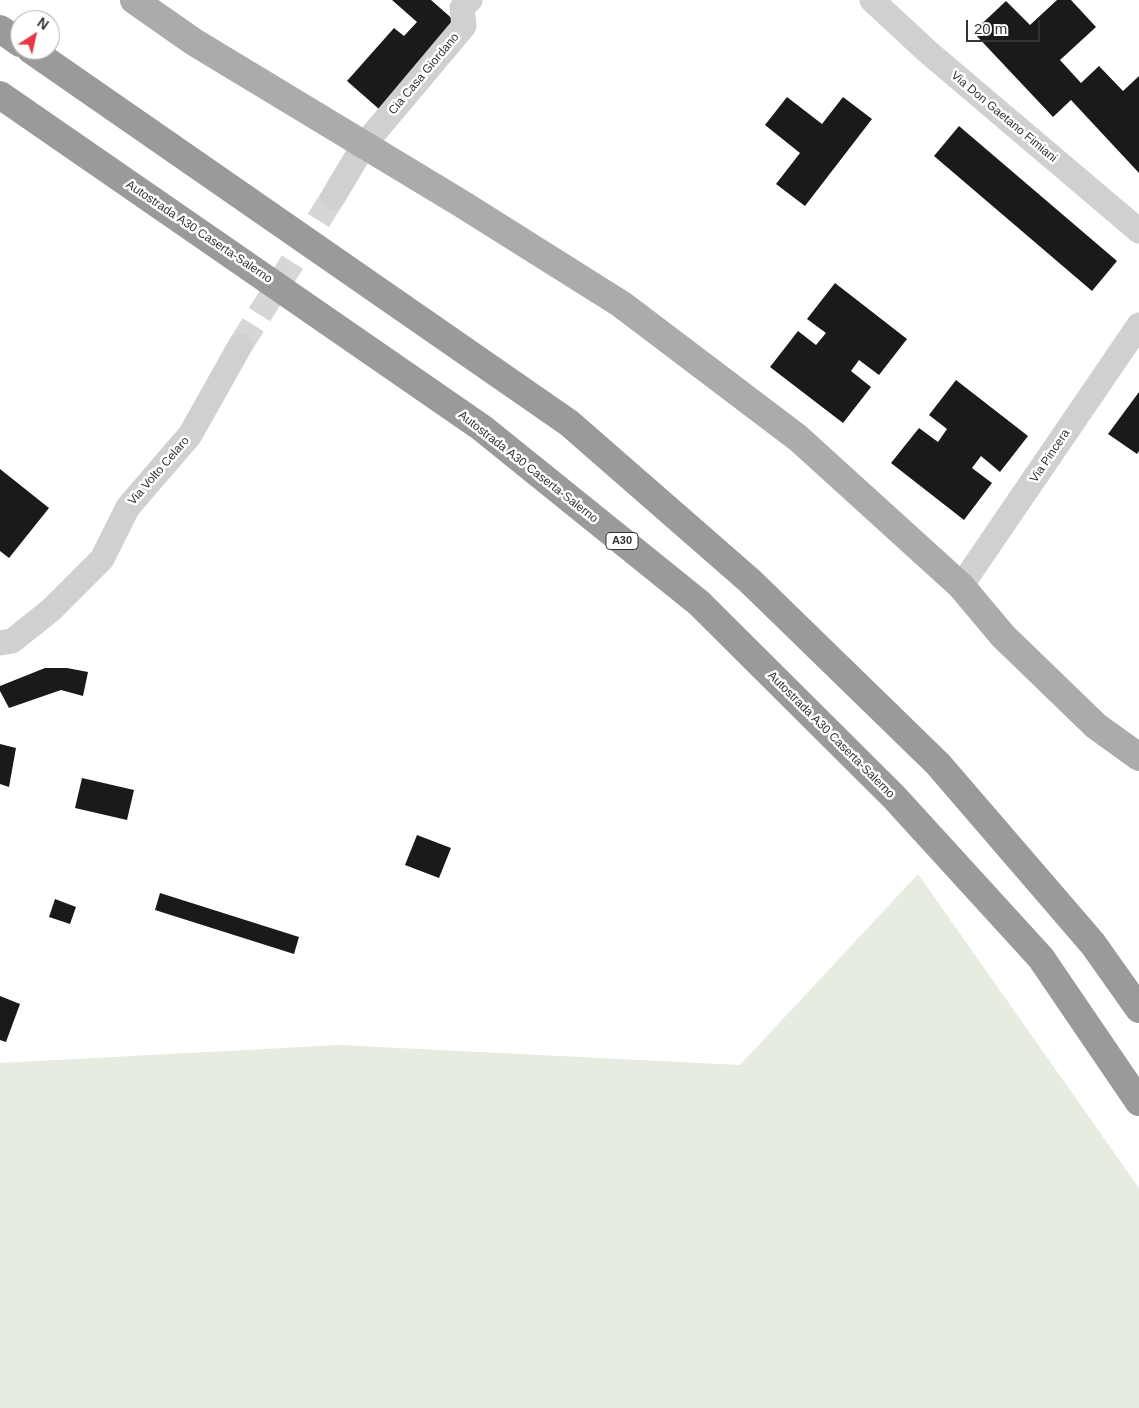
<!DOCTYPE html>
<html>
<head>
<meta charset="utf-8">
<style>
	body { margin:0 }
	#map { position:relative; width:1139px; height:1408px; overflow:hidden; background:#fff; font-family:Helvetica,sans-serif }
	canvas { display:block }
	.north { position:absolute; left:10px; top:10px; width:50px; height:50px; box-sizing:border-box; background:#fff; border:1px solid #adadad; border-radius:50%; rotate:35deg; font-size:14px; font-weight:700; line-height:20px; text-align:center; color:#333 }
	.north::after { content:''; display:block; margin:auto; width:18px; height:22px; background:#e63946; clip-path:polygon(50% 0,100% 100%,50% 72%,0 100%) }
	.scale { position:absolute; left:966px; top:20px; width:74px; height:22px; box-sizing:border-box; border:2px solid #333; border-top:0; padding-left:6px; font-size:15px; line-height:18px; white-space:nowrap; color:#333; -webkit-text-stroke:4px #fff; paint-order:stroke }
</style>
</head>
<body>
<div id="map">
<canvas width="1139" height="1408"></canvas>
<div class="north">N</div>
<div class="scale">20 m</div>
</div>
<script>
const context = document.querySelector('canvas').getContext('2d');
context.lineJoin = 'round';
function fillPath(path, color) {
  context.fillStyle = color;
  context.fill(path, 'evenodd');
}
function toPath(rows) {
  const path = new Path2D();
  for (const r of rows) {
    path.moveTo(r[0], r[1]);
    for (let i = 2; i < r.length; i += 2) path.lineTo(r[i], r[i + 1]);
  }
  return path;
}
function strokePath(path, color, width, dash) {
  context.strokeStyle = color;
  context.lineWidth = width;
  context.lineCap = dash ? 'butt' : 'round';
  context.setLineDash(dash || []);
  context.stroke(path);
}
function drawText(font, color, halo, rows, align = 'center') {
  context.font = font + ' Helvetica,sans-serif';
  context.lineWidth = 5;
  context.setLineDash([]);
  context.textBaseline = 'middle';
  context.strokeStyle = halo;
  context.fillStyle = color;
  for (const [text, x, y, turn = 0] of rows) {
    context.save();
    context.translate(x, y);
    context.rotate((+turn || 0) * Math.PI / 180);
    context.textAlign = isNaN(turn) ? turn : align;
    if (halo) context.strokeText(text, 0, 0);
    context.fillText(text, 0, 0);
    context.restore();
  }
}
fillPath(toPath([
	[918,874,1139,1188,1139,1408,0,1408,0,1063,339,1045,740,1065]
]), '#e6ecdf');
fillPath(toPath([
	[392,0,431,0,456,22,379,109,347,81,394,28,404,36,417,22],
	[1057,0,1071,0,1096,27,1060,60,1081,83,1099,66,1123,91,1139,76,1139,173,1071,100,1053,117,973,32,1006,1,1030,25],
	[787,97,822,124,843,97,872,119,805,206,776,184,800,153,765,125],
	[959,126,1117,261,1092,291,934,156],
	[835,283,907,339,879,375,859,360,851,371,871,387,843,423,770,367,798,331,816,345,826,333,807,319],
	[956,380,1028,436,1000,472,981,456,972,468,992,483,964,520,891,463,919,428,938,442,947,429,929,415],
	[1139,392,1139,451,1137,454,1108,434],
	[0,469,49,508,9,558,0,551],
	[45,668,67,668,88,672,83,696,61,690,9,708,0,691,0,686],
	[0,744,16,748,9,787,0,784],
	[82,778,134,790,127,820,75,808],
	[417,835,451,848,439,878,405,865],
	[160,893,299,937,294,954,155,910],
	[55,899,76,907,70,924,49,917],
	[0,996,20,1004,6,1042,0,1040]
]), '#1a1a1a');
strokePath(toPath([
	[240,346,333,197]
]), '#d6d6d6', 25, [25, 12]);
strokePath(toPath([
	[872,0,928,52,1139,231],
	[333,197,364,145,464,26,462,8,470,0],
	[961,586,1139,325],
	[0,643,12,641,51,610,102,559,128,507,190,435,240,346]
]), '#d0d0d0', 25);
strokePath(toPath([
	[134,0,194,42,462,204,621,304,798,438,961,586,1003,636,1096,726,1139,757]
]), '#ababab', 28);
strokePath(toPath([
	[0,29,20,43],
	[31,50,569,423,750,581,938,764,1093,944,1139,1009],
	[0,95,482,428,699,603,894,797,1041,958,1139,1102]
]), '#9a9a9a', 28);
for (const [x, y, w] of [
	[622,541,32]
]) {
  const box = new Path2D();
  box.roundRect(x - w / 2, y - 8.5, w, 17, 4);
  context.fillStyle = '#fff';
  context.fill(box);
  strokePath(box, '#333', 1);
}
drawText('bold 11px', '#333', null, [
	["A30",622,541]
]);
drawText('12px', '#333', '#fff', [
	["Cia Casa Giordano",424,74,-50],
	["Via Don Gaetano Fimiani",1004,117,40],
	["Autostrada A30 Caserta-Salerno",199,232,34],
	["Via Pincera",1050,456,-56],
	["Autostrada A30 Caserta-Salerno",528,467,38],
	["Via Volto Celaro",159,471,-49],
	["Autostrada A30 Caserta-Salerno",831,735,45]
]);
</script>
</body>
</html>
